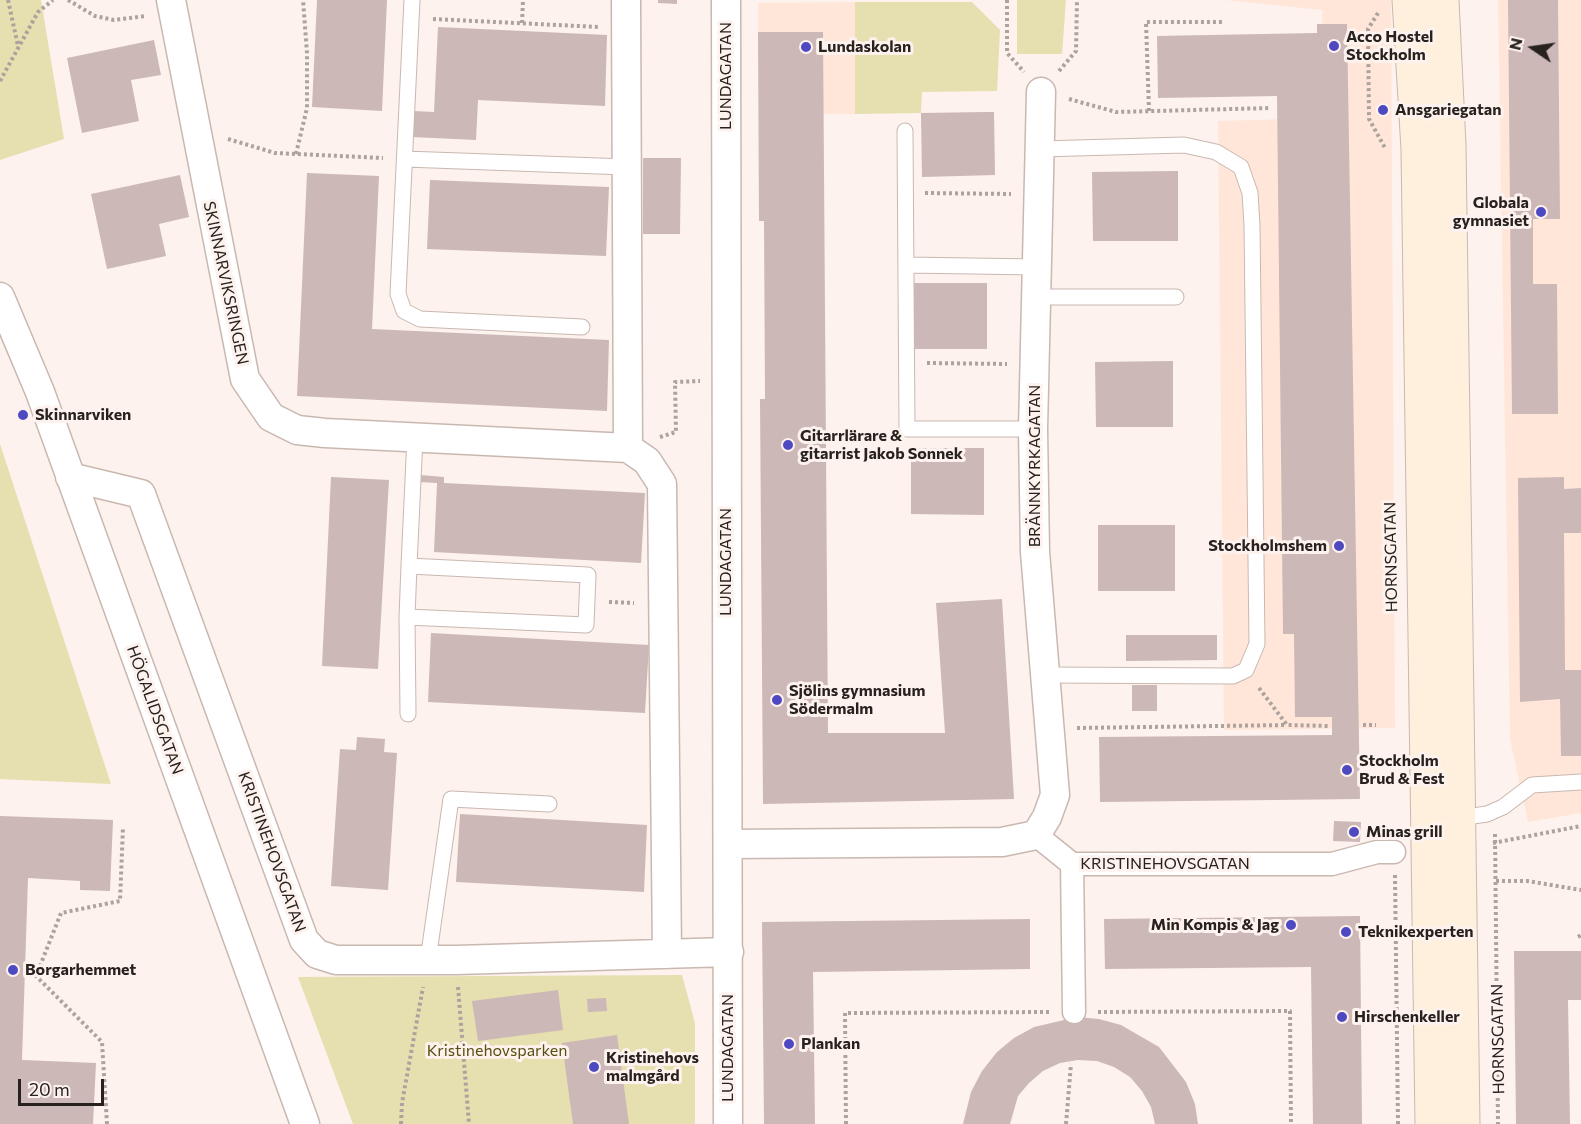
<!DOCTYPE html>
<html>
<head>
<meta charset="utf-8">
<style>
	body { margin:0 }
	#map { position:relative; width:1581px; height:1124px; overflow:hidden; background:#fdf2ed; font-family:Commissioner,sans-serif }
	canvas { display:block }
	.north { position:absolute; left:1503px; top:18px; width:60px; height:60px; -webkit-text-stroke:4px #fdf2ed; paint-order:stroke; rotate:283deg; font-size:16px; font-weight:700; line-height:24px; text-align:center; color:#28221e }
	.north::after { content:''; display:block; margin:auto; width:21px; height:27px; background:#28221e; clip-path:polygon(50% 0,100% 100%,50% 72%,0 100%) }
	.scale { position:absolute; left:18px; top:1079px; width:86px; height:27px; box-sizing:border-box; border:3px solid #28221e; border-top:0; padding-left:8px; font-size:18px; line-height:21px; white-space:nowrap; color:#28221e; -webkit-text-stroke:4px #fdf2ed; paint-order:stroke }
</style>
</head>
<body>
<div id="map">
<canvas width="1581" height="1124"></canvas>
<div class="north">N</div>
<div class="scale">20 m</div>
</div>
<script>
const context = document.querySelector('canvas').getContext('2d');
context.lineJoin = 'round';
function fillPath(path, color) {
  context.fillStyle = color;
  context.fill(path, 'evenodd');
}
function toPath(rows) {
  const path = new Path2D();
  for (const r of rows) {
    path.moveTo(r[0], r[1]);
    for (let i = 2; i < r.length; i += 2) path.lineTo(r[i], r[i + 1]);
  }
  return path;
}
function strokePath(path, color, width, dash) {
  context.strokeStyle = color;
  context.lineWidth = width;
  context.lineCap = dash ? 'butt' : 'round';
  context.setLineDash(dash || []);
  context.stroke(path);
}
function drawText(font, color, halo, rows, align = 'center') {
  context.font = font + ' Commissioner,sans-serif';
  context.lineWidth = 6;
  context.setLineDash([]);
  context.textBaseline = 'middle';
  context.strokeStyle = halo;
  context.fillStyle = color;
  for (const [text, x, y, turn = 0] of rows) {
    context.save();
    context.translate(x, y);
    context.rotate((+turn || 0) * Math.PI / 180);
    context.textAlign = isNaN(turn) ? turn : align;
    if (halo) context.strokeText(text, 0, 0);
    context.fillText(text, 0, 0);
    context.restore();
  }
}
fillPath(toPath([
	[1226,0,1391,0,1395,728,1224,730,1218,121,1325,118,1322,10],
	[1498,0,1581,0,1581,813,1528,822,1510,739],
	[855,2,855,114,824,114,758,59,758,3]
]), '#ffe6d9');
fillPath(toPath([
	[0,0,41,0,64,139,0,160],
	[1017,0,1066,0,1062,54,1017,54],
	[855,2,972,2,1000,30,997,91,922,92,921,113,855,114],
	[0,444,111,784,0,779],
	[682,975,695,1023,695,1124,353,1124,298,977]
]), '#e6dfaf');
fillPath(toPath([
	[317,0,387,0,382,111,312,107],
	[658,0,677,0,677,4,658,3],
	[1508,0,1558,0,1560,219,1533,219,1533,284,1557,284,1558,414,1512,414],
	[1317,24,1347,24,1360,799,1100,802,1099,737,1332,735,1332,717,1295,717,1294,634,1283,634,1277,96,1158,98,1157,36,1317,33],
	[438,27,607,35,605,106,478,100,476,140,412,137,413,111,434,112],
	[758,32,823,32,828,733,945,733,936,603,1002,599,1014,799,763,804,760,399,765,399,764,221,759,221],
	[154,40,161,75,131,80,139,121,82,133,67,58],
	[985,112,994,112,995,175,922,177,921,113],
	[643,158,681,158,680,234,643,234],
	[1178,171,1178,241,1093,241,1092,172],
	[307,173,379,176,372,329,609,340,607,411,297,396],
	[180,175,189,217,159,224,166,256,107,269,91,194],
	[430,180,609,187,606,256,427,249],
	[914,283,987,283,987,349,913,349],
	[1173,361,1173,427,1096,427,1095,362],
	[911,448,984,448,984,515,911,514],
	[420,475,444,477,444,483,645,493,641,563,434,552,437,483,419,482],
	[331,477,389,480,378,669,322,666],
	[1564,477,1564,489,1581,488,1581,533,1564,533,1565,670,1581,670,1581,756,1561,756,1560,699,1520,702,1518,478],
	[1098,525,1175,525,1175,591,1098,591],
	[431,633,649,645,645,713,428,702],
	[1126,635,1217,635,1217,660,1126,661],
	[1132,685,1157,685,1157,711,1132,711],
	[357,737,385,739,384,752,397,753,388,890,331,886,340,749,356,750],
	[460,814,647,825,644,892,456,882],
	[0,816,113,820,110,891,80,890,80,881,28,878,22,1060,96,1063,93,1124,0,1124],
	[1334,821,1361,822,1360,842,1333,841],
	[1360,916,1362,1124,1313,1124,1311,967,1105,969,1104,919],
	[1030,919,1030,969,813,972,815,1124,764,1124,762,922],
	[1514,951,1581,951,1581,1000,1568,1000,1570,1124,1516,1124],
	[558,990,563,1030,478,1041,472,1001],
	[606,998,607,1011,588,1012,587,999],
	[1077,1017,1099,1019,1121,1025,1159,1047,1186,1082,1195,1104,1198,1124,1155,1124,1151,1107,1142,1091,1130,1077,1114,1067,1097,1061,1078,1060,1060,1063,1043,1071,1029,1083,1018,1096,1010,1124,963,1124,971,1092,982,1071,997,1052,1014,1038,1034,1027],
	[617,1035,629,1124,573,1124,562,1043]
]), '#ccb8b7');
const service = toPath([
	[412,0,398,294,404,311,420,319,582,327],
	[905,131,907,429,1033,429],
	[1040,149,1184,145,1216,152,1241,167,1250,193,1252,225,1257,644,1246,670,1233,676,1047,675],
	[405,159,626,167],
	[906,265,1037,267],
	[1036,297,1176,297],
	[409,566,588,575,586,625,407,617,409,566,415,437],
	[407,617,408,714],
	[1459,818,1487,814,1503,807,1532,785,1581,782],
	[428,960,451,799,549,804]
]);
const pedestrian = toPath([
	[1036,835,1072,864,1332,864,1377,852,1394,852],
	[1072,864,1074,1012]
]);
const minor = toPath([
	[171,0,245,379,271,417,297,430,325,433,628,448],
	[626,0,628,448],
	[726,0,728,1124],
	[0,297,40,392,305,1124],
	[628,448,647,461,662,484,667,954],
	[70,477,141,494,304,940,317,954,336,960,456,960,729,952],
	[729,844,1002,842,1036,835,1047,817,1055,795,1035,552,1033,429,1041,92]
]);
const secondary = toPath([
	[1409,0,1418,149,1432,1124],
	[1442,0,1449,145,1463,1124]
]);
strokePath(service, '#c9b8b0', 17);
strokePath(pedestrian, '#c9b8b0', 25);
strokePath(minor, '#c9b8b0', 31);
strokePath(secondary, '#c9b8b0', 35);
strokePath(toPath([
	[8,0,18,46],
	[68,0,95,16,114,20,146,16],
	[1007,0,1007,53,1024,72],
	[1378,13,1368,29,1369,119,1385,148],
	[433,19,599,27],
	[522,23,523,0],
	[1059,71,1076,51,1077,0],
	[0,81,38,12,53,0],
	[1069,99,1116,112,1271,108],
	[1149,111,1146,22,1222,22],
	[228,139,275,153,383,158],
	[296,154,307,108,307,53,303,0],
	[925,193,1011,194],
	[927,363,1007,364],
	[660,437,676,432,675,382,700,381],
	[609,602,634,603],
	[1259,688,1287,725,1329,726],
	[1363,725,1376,725],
	[1077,728,1287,725],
	[1495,834,1498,1124],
	[1493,843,1581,826],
	[1395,875,1398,1124],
	[1496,881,1527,881,1581,890],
	[1578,937,1581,935],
	[458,987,469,1124],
	[1098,1012,1290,1011,1291,1124],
	[107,1124,102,1042,36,976,61,913,120,901,123,827],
	[401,1124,402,1103,423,987],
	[846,1124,845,1013,1049,1012],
	[1066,1124,1071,1064]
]), '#aca39e', 4, [3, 3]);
strokePath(service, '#fff', 15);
strokePath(pedestrian, '#fff', 22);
strokePath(minor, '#fff', 28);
strokePath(secondary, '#fef0dd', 33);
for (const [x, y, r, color] of [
	[1334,46,6,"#4e49c0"],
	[806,47,6,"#4e49c0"],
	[1383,110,6,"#4e49c0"],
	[1541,212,6,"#4e49c0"],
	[23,415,6,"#4e49c0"],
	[788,445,6,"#4e49c0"],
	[1339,546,6,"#4e49c0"],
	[777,700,6,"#4e49c0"],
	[1347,770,6,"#4e49c0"],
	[1354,832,6,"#4e49c0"],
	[1291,925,6,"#4e49c0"],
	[1346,932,6,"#4e49c0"],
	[13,970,6,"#4e49c0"],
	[1342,1017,6,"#4e49c0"],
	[789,1044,6,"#4e49c0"],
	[594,1067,6,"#4e49c0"]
]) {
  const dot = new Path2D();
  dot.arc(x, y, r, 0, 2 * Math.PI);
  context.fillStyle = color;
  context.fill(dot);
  strokePath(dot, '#fdf2ed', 2);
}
drawText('bold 16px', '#28221e', '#fdf2ed', [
	["Acco Hostel",1346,37],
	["Stockholm",1346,55],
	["Lundaskolan",818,47],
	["Ansgariegatan",1395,110],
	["Globala",1529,203,"right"],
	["gymnasiet",1529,221,"right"],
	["Skinnarviken",35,415],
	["Gitarrlärare &",800,436],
	["gitarrist Jakob Sonnek",800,454],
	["Stockholmshem",1327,546,"right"],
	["Sjölins gymnasium",789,691],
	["Södermalm",789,709],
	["Stockholm",1359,761],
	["Brud & Fest",1359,779],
	["Minas grill",1366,832],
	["Min Kompis & Jag",1279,925,"right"],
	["Teknikexperten",1358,932],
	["Borgarhemmet",25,970],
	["Hirschenkeller",1354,1017],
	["Plankan",801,1044],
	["Kristinehovs",606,1058],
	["malmgård",606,1076]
], 'left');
drawText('16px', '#28221e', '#fdf2ed', [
	["LUNDAGATAN",726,76,-90],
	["SKINNARVIKSRINGEN",226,283,78],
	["BRÄNNKYRKAGATAN",1035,466,-90],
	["HORNSGATAN",1391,557,-91],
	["LUNDAGATAN",726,562,-90],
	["HÖGALIDSGATAN",155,710,70],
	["KRISTINEHOVSGATAN",272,852,70],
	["KRISTINEHOVSGATAN",1165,864],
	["HORNSGATAN",1498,1039,-91],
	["LUNDAGATAN",728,1048,-90]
]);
drawText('16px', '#574e10', '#fdf2ed', [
	["Kristinehovsparken",497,1051]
]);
</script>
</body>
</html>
